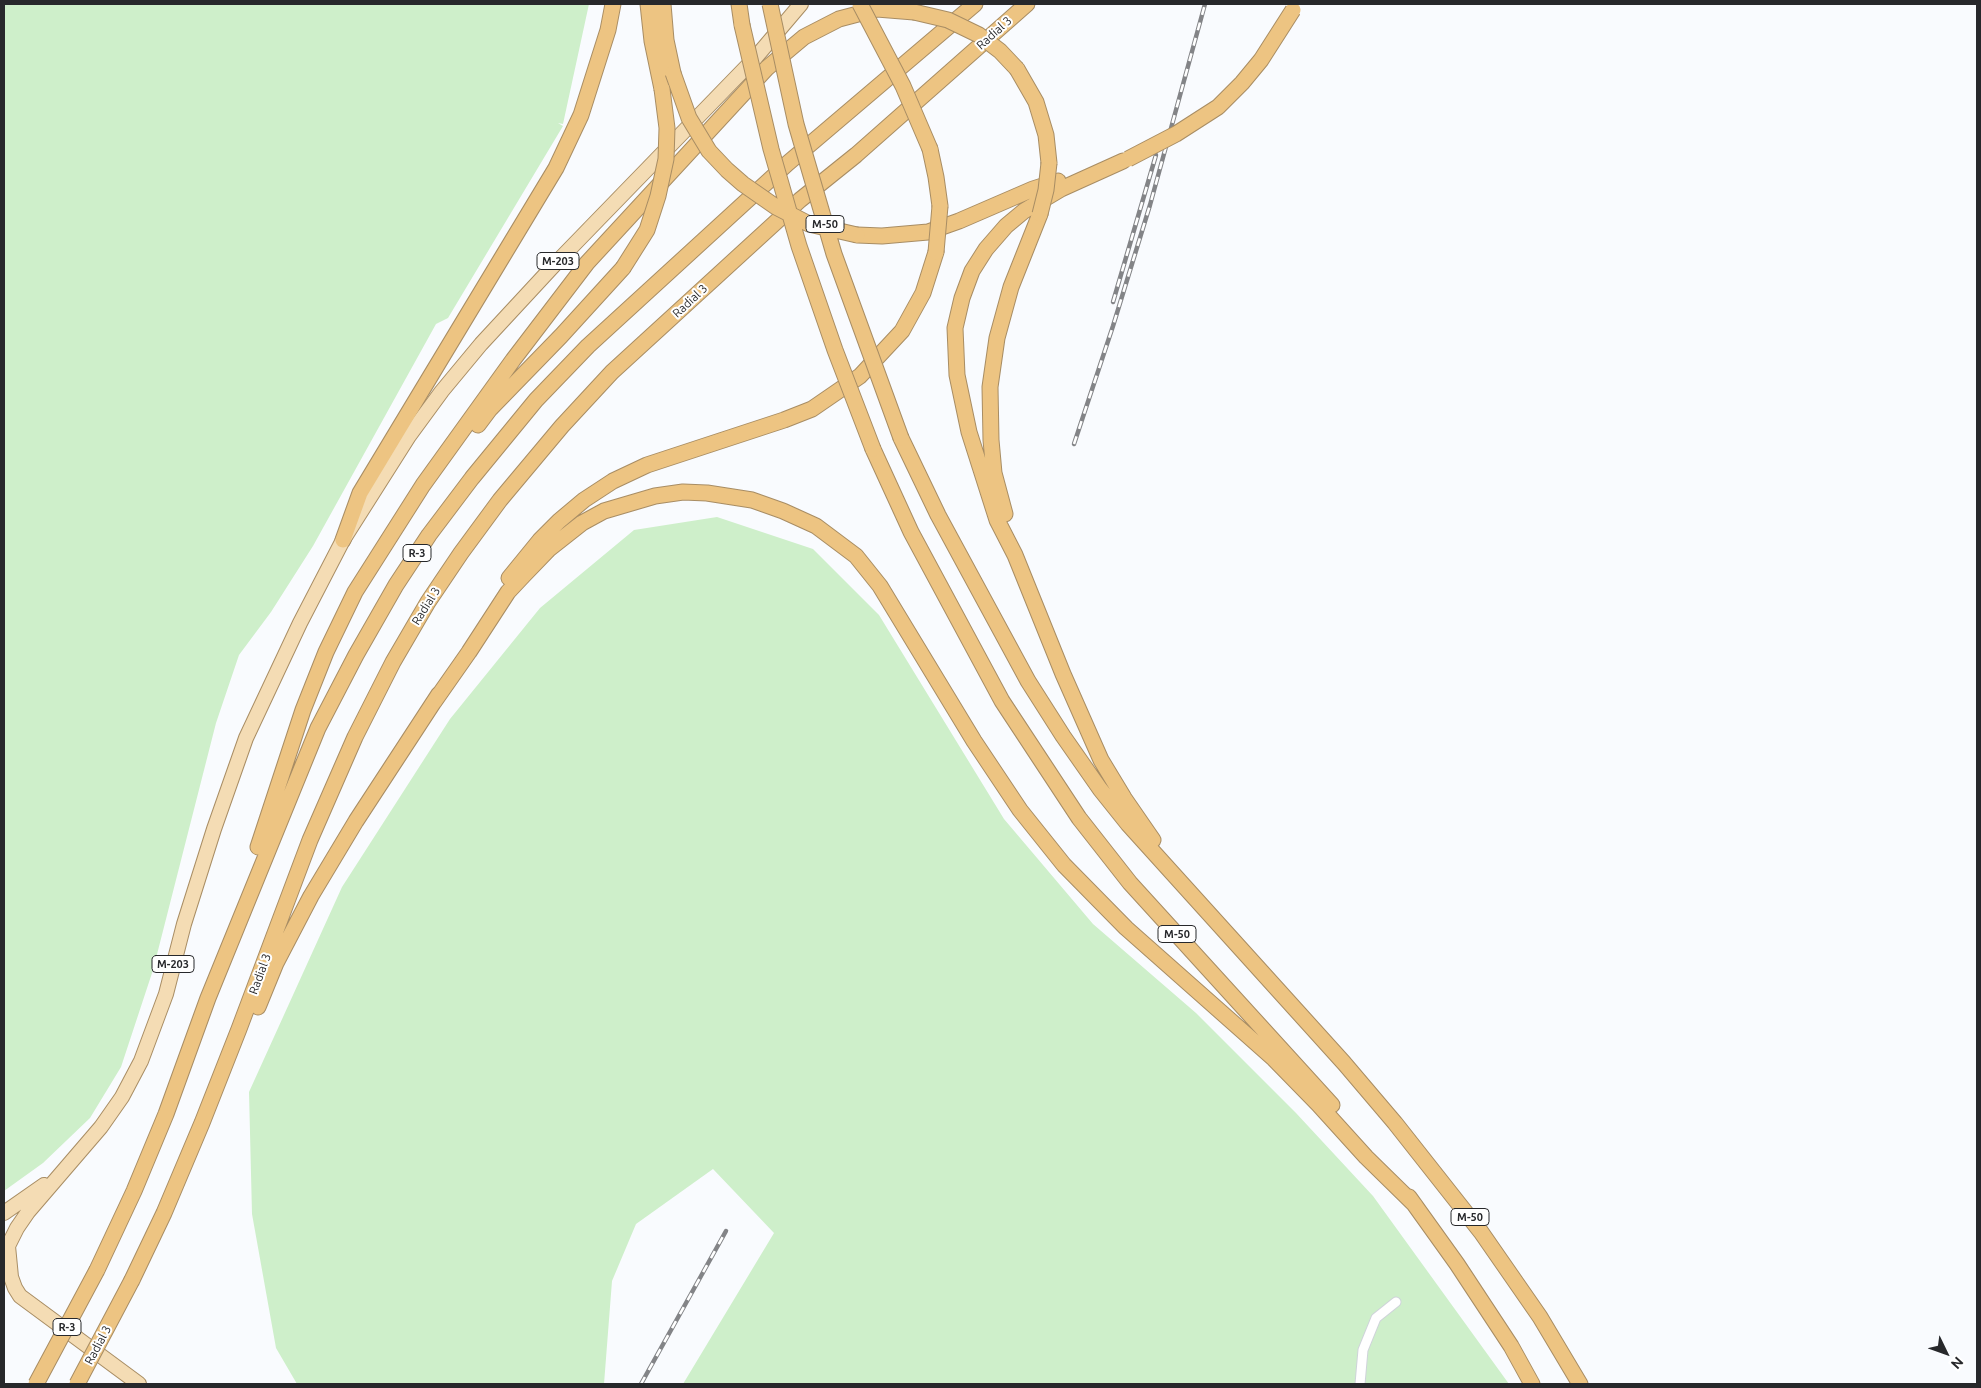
<!DOCTYPE html>
<html>
<head>
<meta charset="utf-8">
<style>
	body { margin:0 }
	#map { position:relative; width:1981px; height:1388px; overflow:hidden; background:#f9fbfe; font-family:Ubuntu,sans-serif }
	canvas { display:block }
	.frame { position:absolute; inset:0; border:5px solid #27282b; pointer-events:none }
	.north { position:absolute; left:1921px; top:1328px; width:50px; height:50px; -webkit-text-stroke:4px #fff; paint-order:stroke; rotate:132deg; font-size:14px; font-weight:700; line-height:20px; text-align:center; color:#27282b }
	.north::after { content:''; display:block; margin:auto; width:18px; height:22px; background:#27282b; clip-path:polygon(50% 0,100% 100%,50% 72%,0 100%) }
</style>
</head>
<body>
<div id="map">
<canvas width="1981" height="1388"></canvas>
<div class="frame"></div>
<div class="north">N</div>
</div>
<script>
const context = document.querySelector('canvas').getContext('2d');
context.lineJoin = 'round';
function fillPath(path, color) {
  context.fillStyle = color;
  context.fill(path, 'evenodd');
}
function toPath(rows) {
  const path = new Path2D();
  for (const r of rows) {
    path.moveTo(r[0], r[1]);
    for (let i = 2; i < r.length; i += 2) path.lineTo(r[i], r[i + 1]);
  }
  return path;
}
function strokePath(path, color, width, dash) {
  context.strokeStyle = color;
  context.lineWidth = width;
  context.lineCap = dash ? 'butt' : 'round';
  context.setLineDash(dash || []);
  context.stroke(path);
}
function drawText(font, color, halo, rows, align = 'center') {
  context.font = font + ' Ubuntu,sans-serif';
  context.lineWidth = 4;
  context.setLineDash([]);
  context.textBaseline = 'middle';
  context.strokeStyle = halo;
  context.fillStyle = color;
  for (const [text, x, y, turn = 0] of rows) {
    context.save();
    context.translate(x, y);
    context.rotate((+turn || 0) * Math.PI / 180);
    context.textAlign = isNaN(turn) ? turn : align;
    if (halo) context.strokeText(text, 0, 0);
    context.fillText(text, 0, 0);
    context.restore();
  }
}
fillPath(toPath([
	[4,4,589,4,563,124,558,123,563,126,448,318,436,324,313,546,271,612,239,655,216,723,153,970,121,1067,90,1118,43,1163,4,1191],
	[717,517,813,549,879,615,1004,819,1093,924,1196,1013,1296,1113,1373,1196,1509,1384,683,1384,774,1233,713,1169,636,1224,612,1281,604,1384,297,1384,276,1348,252,1214,249,1092,342,887,450,719,540,608,634,530]
]), '#ceefca');
const minor = toPath([
	[1360,1384,1363,1350,1376,1318,1396,1302]
]);
const primary = toPath([
	[4,1213,44,1185],
	[139,1384,20,1296,15,1288,11,1277,8,1246,17,1228,28,1212,101,1127,122,1097,141,1061,166,994,184,924,214,829,246,738,300,623,343,540,409,436,442,391,481,344,557,262,756,57,801,4]
]);
const motorway = toPath([
	[648,4,652,41,662,89],
	[663,4,666,40,673,73],
	[739,4,742,25],
	[1017,69,1036,102,1046,135,1049,163],
	[930,149,936,177,940,206],
	[1123,161,1061,189,1024,211,1006,226,986,249,972,271,962,298,955,328,957,375,969,432,997,520,1015,555,1063,674,1101,760,1124,798,1153,840],
	[857,235,882,236,928,232,959,221,1033,189,1058,181],
	[478,425,490,409,561,336,623,268],
	[901,438,938,515,1028,681,1063,736,1100,789,1128,824,1344,1063,1395,1123,1481,1232,1540,1317,1580,1384],
	[873,449,911,532,1002,701,1079,818,1130,883,1332,1105],
	[1005,514,994,473,991,440,990,387,997,338,1011,287,1040,214],
	[343,540,360,493,556,168,581,115,608,30,613,4],
	[509,578,540,540,559,521,584,500,613,481,647,465,784,420,812,409,860,376,902,331,923,293,936,252],
	[434,702,469,652,508,592,524,575,549,549,582,523,604,511,655,496,683,492,707,493,752,500,783,511,816,526,856,556,880,586,974,741,1020,810,1064,865,1126,928,1274,1059,1318,1104,1366,1157,1415,1205],
	[258,847,303,710,326,652,355,592,423,485,513,360,587,263,767,68,804,37,839,19,877,9,914,12],
	[258,1007,276,963,311,896,356,821,439,694],
	[1409,1197,1457,1264,1511,1346,1532,1384],
	[97,1270,134,1191,166,1114,208,998,318,728,356,655,396,585,429,535,472,478,536,400,588,346,788,163,975,4],
	[132,1280,164,1213,202,1123,239,1029,310,840,355,737,393,662,428,602,461,553,500,500,562,426,612,372,800,200,856,155,1027,4]
]);
strokePath(minor, '#cfd3da', 11);
strokePath(primary, '#a88d64', 16);
strokePath(motorway, '#a88d64', 17);
strokePath(minor, '#fff', 9);
strokePath(primary, '#f4dcb4', 14);
strokePath(motorway, '#edc482', 15);
const rail = toPath([
	[1113,302,1156,155],
	[1074,444,1113,326,1150,205,1205,4],
	[641,1384,726,1231]
]);
strokePath(rail, '#838487', 4.5);
strokePath(rail, '#fff', 2.5, [8]);
const motorwayBridge = toPath([
	[770,4,796,124,834,254,901,438],
	[860,4,903,86,930,149],
	[914,12,948,20,979,35,1000,51,1017,69],
	[742,25,771,149,799,246,835,350,873,449],
	[673,73,689,118,709,151,727,170,743,184,776,207,809,224,857,235],
	[1128,159,1176,134,1218,107,1242,83,1261,60,1293,10],
	[1040,214,1046,190,1049,163],
	[936,252,940,206],
	[623,268,647,230,658,196,666,159,667,128,662,89],
	[36,1384,97,1270],
	[77,1384,132,1280]
]);
strokePath(motorwayBridge, '#a88d64', 17, []);
strokePath(motorwayBridge, '#edc482', 15);
for (const [x, y, w] of [
	[825,224,38],
	[558,261,42],
	[417,553,28],
	[1177,934,38],
	[173,964,42],
	[1470,1217,38],
	[67,1327,28]
]) {
  const box = new Path2D();
  box.roundRect(x - w / 2, y - 8.5, w, 17, 4);
  context.fillStyle = '#fff';
  context.fill(box);
  strokePath(box, '#27282b', 1);
}
drawText('bold 11px', '#27282b', null, [
	["M-50",825,224],
	["M-203",558,261],
	["R-3",417,553],
	["M-50",1177,934],
	["M-203",173,964],
	["M-50",1470,1217],
	["R-3",67,1327]
]);
drawText('12px', '#27282b', '#fff', [
	["Radial 3",994,33,-42],
	["Radial 3",690,301,-43],
	["Radial 3",426,606,-58],
	["Radial 3",260,974,-70],
	["Radial 3",98,1345,-62]
]);
</script>
</body>
</html>
